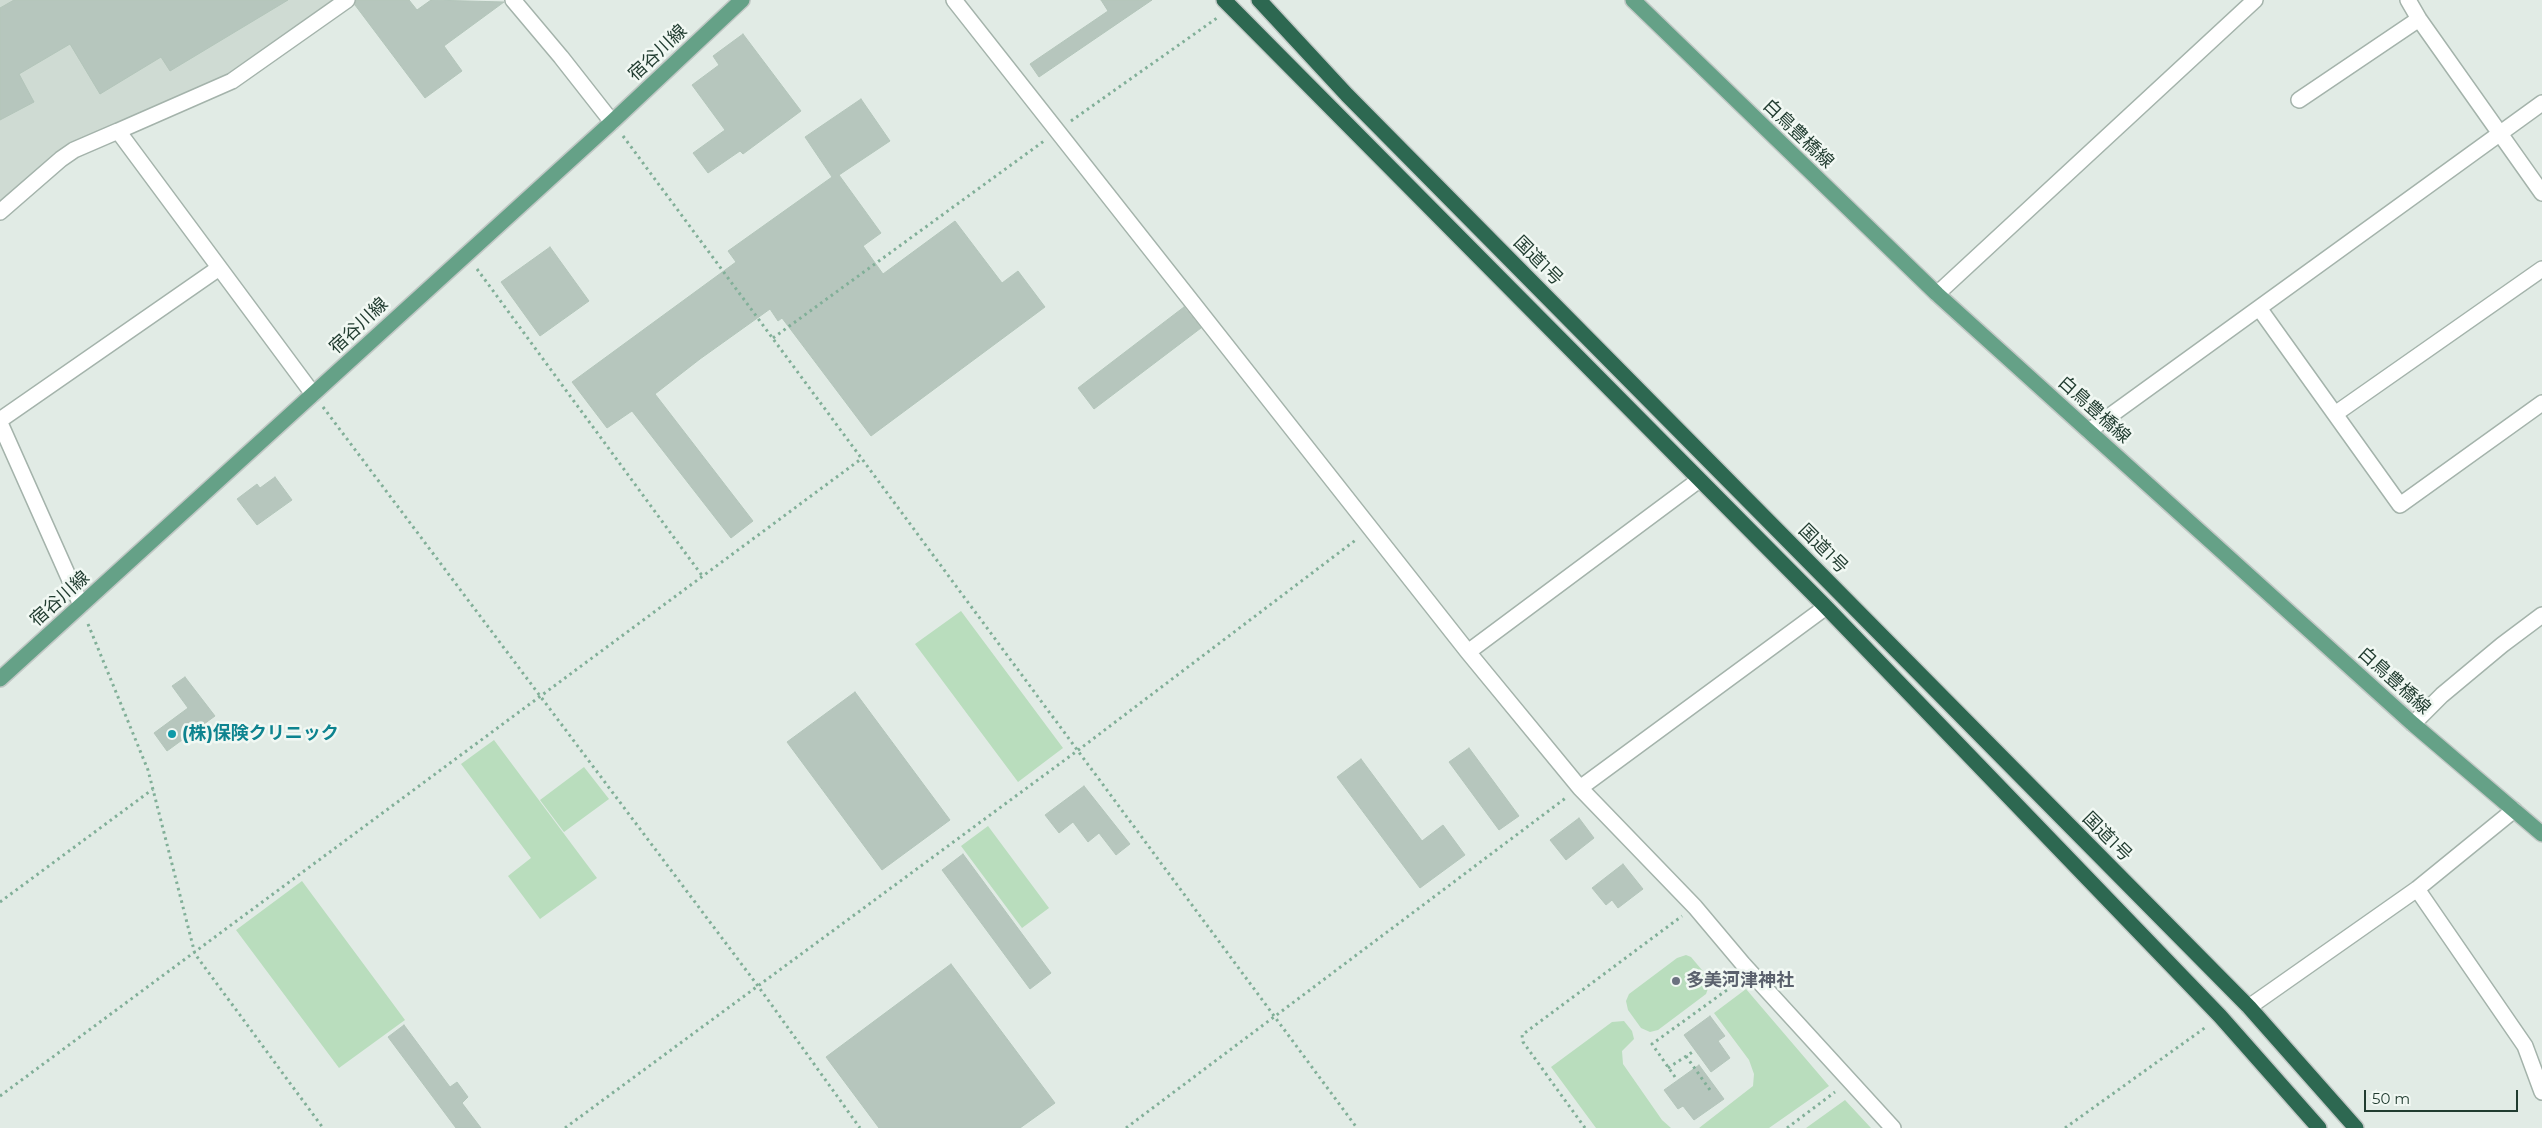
<!DOCTYPE html>
<html>
<head>
<meta charset="utf-8">
<style>
	body { margin:0 }
	#map { position:relative; width:2542px; height:1128px; overflow:hidden; background:#e1ebe5; font-family:Montserrat,sans-serif }
	canvas { display:block }
	.scale { position:absolute; left:2364px; top:1090px; width:154px; height:22px; box-sizing:border-box; border:2px solid #213c30; border-top:0; padding-left:6px; font-size:15px; line-height:18px; white-space:nowrap; color:#213c30; -webkit-text-stroke:4px #f1f8f3; paint-order:stroke }
</style>
</head>
<body>
<div id="map">
<canvas width="2542" height="1128"></canvas>
<div class="scale">50 m</div>
</div>
<script>
const context = document.querySelector('canvas').getContext('2d');
context.lineJoin = 'round';
function fillPath(path, color) {
  context.fillStyle = color;
  context.fill(path, 'evenodd');
}
function toPath(rows) {
  const path = new Path2D();
  for (const r of rows) {
    path.moveTo(r[0], r[1]);
    for (let i = 2; i < r.length; i += 2) path.lineTo(r[i], r[i + 1]);
  }
  return path;
}
function strokePath(path, color, width, dash) {
  context.strokeStyle = color;
  context.lineWidth = width;
  context.lineCap = dash ? 'butt' : 'round';
  context.setLineDash(dash || []);
  context.stroke(path);
}
function drawText(font, color, halo, rows, align = 'center') {
  context.font = font + ' Montserrat,"Noto Sans JP",sans-serif';
  context.lineWidth = 5;
  context.setLineDash([]);
  context.textBaseline = 'middle';
  context.strokeStyle = halo;
  context.fillStyle = color;
  for (const [text, x, y, turn = 0] of rows) {
    context.save();
    context.translate(x, y);
    context.rotate((+turn || 0) * Math.PI / 180);
    context.textAlign = isNaN(turn) ? turn : align;
    if (halo) context.strokeText(text, 0, 0);
    context.fillText(text, 0, 0);
    context.restore();
  }
}
fillPath(toPath([
	[0,0,336,0,229,77,66,145,0,203]
]), '#cfdbd3');
fillPath(toPath([
	[961,611,1063,748,1018,782,915,644],
	[494,740,597,878,540,919,508,876,531,858,461,764],
	[584,767,609,799,564,832,540,800],
	[988,826,1049,908,1022,928,961,846],
	[302,881,405,1020,339,1068,236,930],
	[1686,955,1691,957,1707,976,1710,983,1706,994,1658,1030,1650,1032,1641,1028,1628,1010,1626,1001,1629,994,1677,958],
	[1746,989,1829,1086,1769,1128,1699,1128,1753,1086,1754,1074,1749,1060,1714,1013],
	[1624,1021,1632,1031,1634,1039,1622,1051,1623,1064,1662,1120,1671,1128,1596,1128,1551,1067,1612,1022],
	[1845,1100,1871,1128,1806,1128]
]), '#b9ddbd');
const building = toPath([
	[14,0,288,0,170,71,161,57,100,94,70,44,19,74,34,102,0,120,0,8,14,0],
	[356,0,409,0,417,10,431,0,504,2,444,46,462,71,425,98,355,5,356,0],
	[1101,0,1152,0,1039,77,1030,64,1108,11,1101,0],
	[743,34,801,111,743,154,740,151,708,173,693,153,725,130,692,85,719,65,713,56,743,34],
	[861,99,890,141,839,175,881,233,863,246,883,274,955,221,1002,283,1018,271,1045,307,871,436,782,318,778,321,770,309,700,359,655,394,753,521,731,538,632,411,607,428,572,382,736,262,728,251,832,177,805,137,861,99],
	[550,247,589,301,540,336,501,282,550,247],
	[1184,307,1201,328,1094,409,1078,388,1184,307],
	[275,477,292,500,257,525,237,499,257,484,260,488,275,477],
	[185,677,215,716,167,751,154,733,188,708,172,686,185,677],
	[855,692,950,820,882,870,787,742,855,692],
	[1469,748,1519,816,1499,830,1449,762,1469,748],
	[1361,759,1422,841,1443,825,1465,855,1420,888,1337,777,1361,759],
	[1084,786,1130,844,1116,855,1099,833,1088,842,1073,822,1059,833,1045,815,1084,786],
	[1579,818,1594,838,1566,860,1550,840,1579,818],
	[963,854,1051,973,1030,989,942,870,963,854],
	[1623,864,1643,889,1618,908,1612,900,1606,905,1592,888,1623,864],
	[951,964,1055,1103,1020,1128,879,1128,826,1057,951,964],
	[1710,1016,1725,1036,1718,1041,1730,1058,1711,1072,1684,1035,1710,1016],
	[404,1025,450,1087,457,1082,468,1097,462,1103,481,1128,456,1128,388,1037,404,1025],
	[1699,1065,1724,1099,1694,1120,1683,1106,1678,1109,1664,1090,1699,1065]
]);
fillPath(building, '#b6c6bd');
strokePath(building, '#b3c5ba', 1);
const minor = toPath([
	[513,0,561,57,612,122],
	[954,0,1468,652,1580,788,1695,907,1743,964,1893,1128],
	[2408,0,2419,19,2542,193],
	[2299,100,2419,19],
	[0,212,61,159,74,150,118,131],
	[1937,294,2255,0],
	[2259,308,2400,505,2542,403],
	[313,394,118,131,232,81,347,0],
	[2335,414,2542,269],
	[0,420,219,268],
	[0,423,81,605],
	[2089,431,2542,103],
	[1468,652,1699,480],
	[2413,724,2442,695,2502,645,2542,615],
	[1580,788,1826,607],
	[2417,889,2525,1046,2542,1092],
	[2249,1007,2417,889,2514,810]
]);
const major = toPath([
	[1633,0,1937,294,2413,724,2542,834],
	[0,679,612,122,742,0]
]);
const highway = toPath([
	[1224,0,1826,607,2220,1016,2319,1128],
	[1259,0,1347,95,2249,1007,2356,1128]
]);
strokePath(minor, '#a4b3ab', 18);
strokePath(major, '#c1c8c5', 18);
strokePath(highway, '#c1c8c5', 18);
strokePath(toPath([
	[1071,121,1217,18],
	[623,136,1357,1128],
	[477,269,703,577],
	[773,338,1044,141],
	[323,407,758,986,860,1128],
	[88,624,148,770,195,954,323,1128],
	[0,902,153,789],
	[1686,1056,1710,1090],
	[1668,1068,1694,1051],
	[1675,1077,1652,1044,1738,982],
	[0,1096,861,459],
	[565,1128,1077,751,1357,539],
	[1126,1128,1567,797],
	[1585,1128,1523,1042,1522,1035,1682,916],
	[1787,1128,1835,1092],
	[2065,1128,2206,1027]
]), '#81af98', 3, [2.5, 4]);
strokePath(minor, '#fff', 15);
strokePath(major, '#65a187', 15);
strokePath(highway, '#2d6851', 15);
for (const [x, y, r, color] of [
	[172,734,5,"#0f9aa8"],
	[1676,981,5,"#6b7280"]
]) {
  const dot = new Path2D();
  dot.arc(x, y, r, 0, 2 * Math.PI);
  context.fillStyle = color;
  context.fill(dot);
  strokePath(dot, '#f1f8f3', 2);
}
drawText('18px', '#213c30', '#f1f8f3', [
	["宿谷川線",658,53,-43],
	["白鳥豊橋線",1798,134,44],
	["国道1号",1538,261,45],
	["宿谷川線",359,326,-43],
	["白鳥豊橋線",2094,410,42],
	["国道1号",1823,549,45],
	["宿谷川線",60,599,-42],
	["白鳥豊橋線",2394,681,42],
	["国道1号",2107,837,45]
]);
drawText('bold 18px', '#0d838f', '#f1f8f3', [
	["(株)保険クリニック",182,734]
], 'left');
drawText('bold 18px', '#5b616d', '#f1f8f3', [
	["多美河津神社",1686,981]
], 'left');
</script>
</body>
</html>
